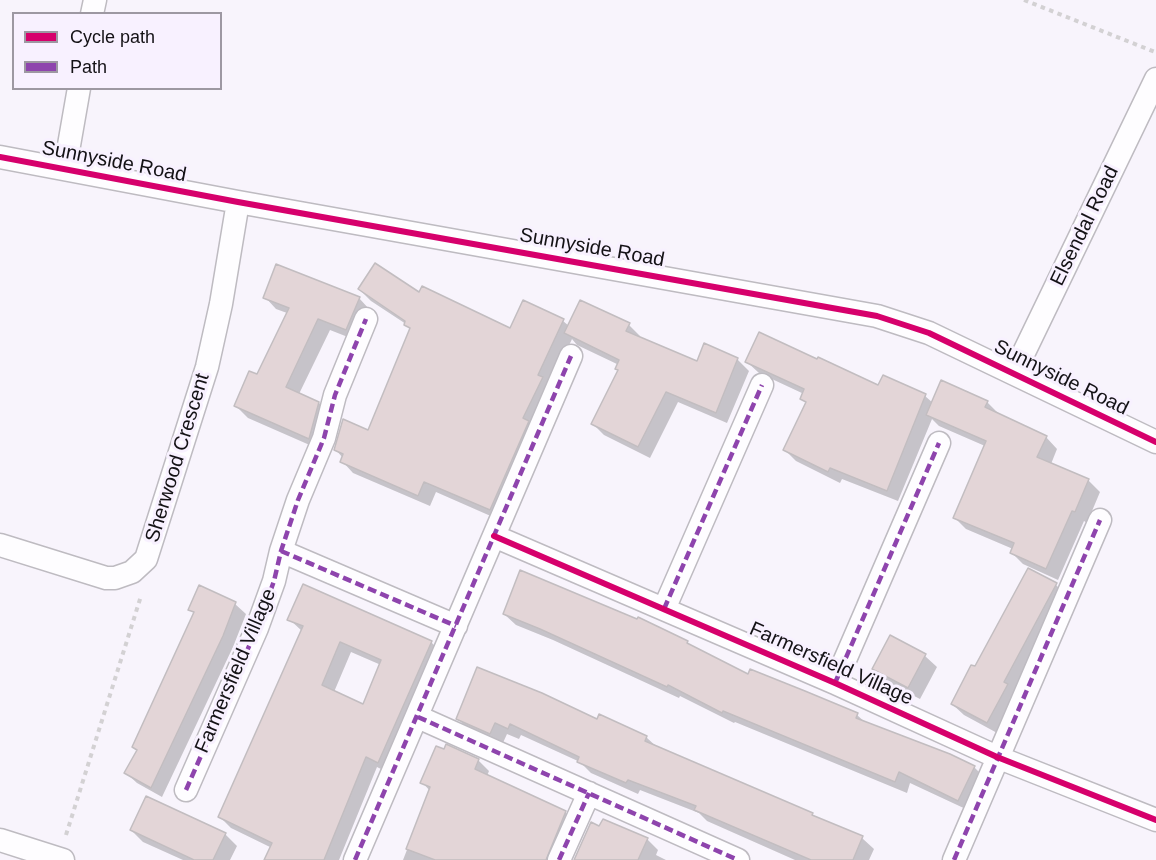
<!DOCTYPE html>
<html>
<head>
<meta charset="utf-8">
<style>
	body { margin:0 }
	#map { position:relative; width:1156px; height:860px; overflow:hidden; background:#f8f4fc; font-family:Arial,sans-serif }
	canvas { display:block }
	.legend { position:absolute; left:12px; top:12px; width:210px; height:78px; box-sizing:border-box; background:#f8f1ff; border:2px solid #9d98a2; margin:0; padding:8px 10px; list-style:none; font-size:18px; color:#141216 }
	.legend li { display:flex; align-items:center; gap:12px; height:30px }
	.legend b { width:30px; border:2px solid #9d98a2 }
</style>
</head>
<body>
<div id="map">
<canvas width="1156" height="860"></canvas>
<ul class="legend">
<li><b style="height:8px;background:#d6006c"></b>Cycle path</li>
<li><b style="height:8px;background:#8e44ad"></b>Path</li>
</ul>
</div>
<script>
const context = document.querySelector('canvas').getContext('2d');
context.lineJoin = 'round';
function fillPath(path, color) {
  context.fillStyle = color;
  context.fill(path, 'evenodd');
}
function toPath(rows) {
  const path = new Path2D();
  for (const r of rows) {
    path.moveTo(r[0], r[1]);
    for (let i = 2; i < r.length; i += 2) path.lineTo(r[i], r[i + 1]);
  }
  return path;
}
function strokePath(path, color, width, dash) {
  context.strokeStyle = color;
  context.lineWidth = width;
  context.lineCap = dash ? 'butt' : 'round';
  context.setLineDash(dash || []);
  context.stroke(path);
}
function drawText(font, color, halo, rows, align = 'center') {
  context.font = font + ' Arial,sans-serif';
  context.lineWidth = 6;
  context.setLineDash([]);
  context.textBaseline = 'middle';
  context.strokeStyle = halo;
  context.fillStyle = color;
  for (const [text, x, y, turn = 0] of rows) {
    context.save();
    context.translate(x, y);
    context.rotate((+turn || 0) * Math.PI / 180);
    context.textAlign = isNaN(turn) ? turn : align;
    if (halo) context.strokeText(text, 0, 0);
    context.fillText(text, 0, 0);
    context.restore();
  }
}
fillPath(toPath([
	[359,289,420,294,510,330,523,302,563,321,569,326,629,325,640,336,640,338,698,363,737,359,749,371,727,423,678,402,650,458,604,435,593,424,619,371,619,365,577,345,572,339,550,386,502,521,436,492,430,506,353,473,342,461,343,458,335,449,369,432,411,330,406,324,371,301],
	[265,297,359,298,370,310,358,341,330,330,299,394,319,403,330,415,321,450,248,418,236,406,257,376,287,313,276,309],
	[747,362,879,387,883,377,925,396,933,403,987,402,999,414,1046,437,1057,449,1051,464,1088,480,1100,492,1087,523,1084,521,1058,580,1023,564,1011,552,1013,549,966,529,955,518,985,446,939,426,932,419,898,501,842,479,840,483,796,461,785,450,807,404,801,398,804,394,759,373],
	[1056,585,1067,596,999,734,964,715,952,704,975,668],
	[235,604,246,614,233,647,162,797,137,783,126,773,138,751,133,747,195,614,190,610],
	[504,614,687,642,693,648,749,676,857,715,866,723,974,767,986,779,970,811,910,783,907,793,735,722,734,723,680,696,679,698,553,640,516,625],
	[289,619,431,642,442,653,389,773,377,767,339,860,268,860,272,848,231,828,220,817,302,631],
	[351,652,381,665,363,707,334,692],
	[925,656,937,667,920,699,885,681,874,669],
	[458,719,597,721,646,737,658,748,812,814,817,819,862,838,874,849,869,860,795,860,707,821,699,813,640,790,638,794,591,773,580,762,521,735,519,739,507,734,502,745,469,730],
	[478,760,489,771,487,776,565,812,576,823,564,851,547,845,539,860,403,860,430,791,422,782],
	[131,830,225,834,237,846,230,860,183,860,143,842],
	[647,839,658,850,656,855,666,860,587,860]
]), '#0003');
const building = toPath([
	[375,263,419,292,422,286,510,328,523,300,564,319,538,375,543,377,523,418,529,421,490,510,424,482,418,496,340,462,343,454,334,450,343,419,368,430,410,328,404,325,405,321,358,289,375,263],
	[276,264,360,297,346,330,318,319,286,387,319,402,309,439,234,406,249,371,257,374,289,308,263,298,276,264],
	[580,300,630,323,626,331,697,361,704,343,738,358,716,413,666,392,638,447,591,424,618,370,615,369,619,360,564,333,580,300],
	[759,332,817,359,818,357,878,385,883,375,926,394,887,491,830,468,828,472,783,450,806,402,800,399,804,389,745,362,759,332],
	[941,380,988,401,985,407,1047,436,1037,457,1089,479,1075,512,1072,511,1046,569,1010,553,1014,543,953,518,986,441,926,415,941,380],
	[1028,568,1057,583,1004,682,1008,684,987,723,951,704,971,665,975,666,1028,568],
	[520,570,637,619,638,617,688,641,687,643,748,674,750,669,805,691,858,713,856,718,950,754,975,766,958,801,899,772,895,782,723,711,722,713,668,685,667,687,540,629,503,614,520,570],
	[303,584,432,641,378,763,366,757,324,860,264,860,272,843,218,817,303,626,287,620,303,584],
	[340,642,381,660,363,704,322,685,340,642],
	[199,585,236,602,223,636,151,788,124,773,137,750,132,747,194,612,188,610,199,585],
	[890,635,926,654,908,688,872,669,890,635],
	[477,667,542,693,597,719,599,714,647,736,645,741,813,813,812,815,863,836,853,860,811,860,694,810,696,806,628,780,626,783,577,762,579,757,510,724,508,729,495,723,490,734,456,719,477,667],
	[446,744,479,759,475,769,566,811,546,860,435,860,406,849,430,787,420,783,436,746,444,749,446,744],
	[146,796,226,833,213,860,194,860,130,830,146,796],
	[603,819,648,838,638,860,574,860,591,822,599,826,603,819]
]);
fillPath(building, '#e3d5d7');
strokePath(building, '#c2bdc0', 1.5);
const street = toPath([
	[92,14,95,0],
	[0,157,238,202,877,316,929,333,1156,442],
	[65,168,79,88],
	[1014,373,1156,79],
	[494,536,835,683,997,757,1156,820],
	[0,545,106,578,115,578,132,572,146,559,207,367,221,304,238,202],
	[281,551,456,626],
	[664,609,762,385],
	[835,683,939,443],
	[418,717,738,860],
	[186,790,257,628,274,581,281,551,298,500,324,438,335,395,366,319],
	[0,840,63,860],
	[355,860,571,356],
	[559,860,589,793],
	[954,860,1100,520]
]);
strokePath(street, '#bebbc1', 25);
strokePath(toPath([
	[1024,0,1155,52],
	[66,835,141,596]
]), '#d3d1d3', 4, [4.5, 4.5]);
strokePath(street, '#fefdff', 22);
strokePath(toPath([
	[281,551,456,626],
	[664,609,762,385],
	[835,683,939,443],
	[418,717,738,860],
	[186,790,257,628,274,581,281,551,298,500,324,438,335,395,366,319],
	[355,860,571,356],
	[559,860,589,793],
	[954,860,1100,520]
]), '#8e44ad', 4.5, [9, 4.5]);
strokePath(toPath([
	[0,157,238,202,877,316,929,333,1156,442],
	[494,536,835,683,997,757,1156,820]
]), '#d6006c', 6);
drawText('20px', '#141216', '#f8f1ff', [
	["Sunnyside Road",114,162,11],
	["Elsendal Road",1085,226,-64],
	["Sunnyside Road",592,248,10],
	["Sunnyside Road",1061,378,26],
	["Sherwood Crescent",178,458,-73],
	["Farmersfield Village",831,664,24],
	["Farmersfield Village",236,671,-67]
]);
</script>
</body>
</html>
